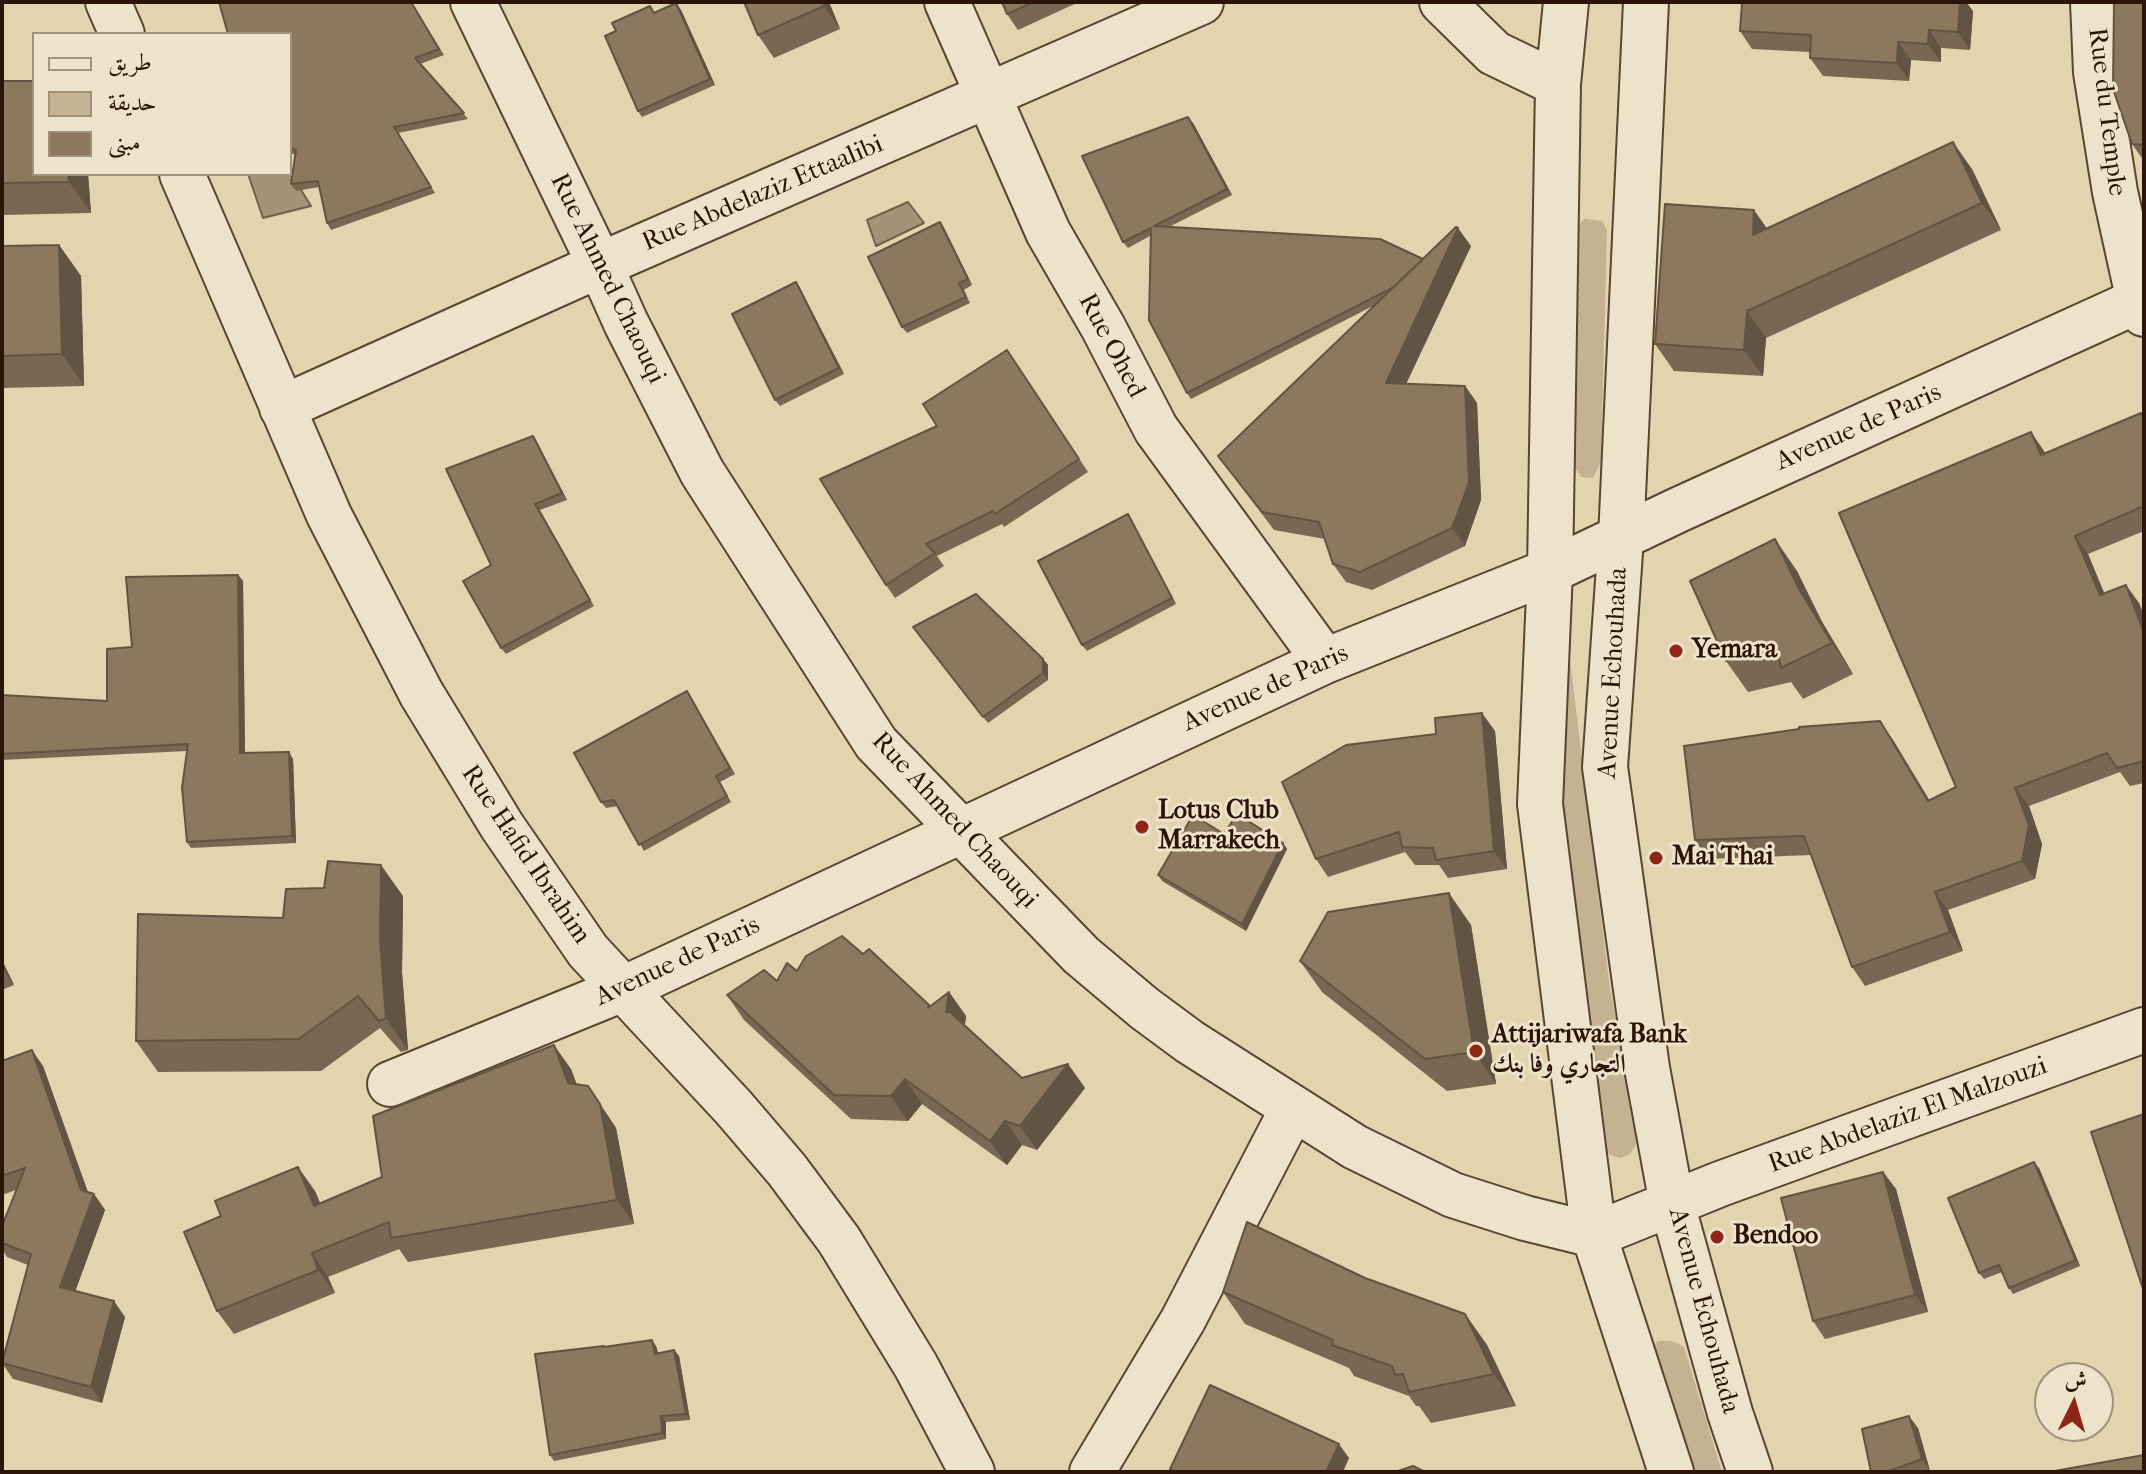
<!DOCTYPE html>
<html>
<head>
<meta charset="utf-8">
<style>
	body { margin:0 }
	#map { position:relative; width:2146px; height:1474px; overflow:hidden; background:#e2d4ae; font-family:"IM FELL French Canon",Amiri,serif }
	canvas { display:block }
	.frame { position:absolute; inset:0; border:4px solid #2d1409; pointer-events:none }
	.legend { position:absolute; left:32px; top:32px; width:260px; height:144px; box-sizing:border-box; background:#ece3ca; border:2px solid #a0907d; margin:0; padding:10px 14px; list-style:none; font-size:24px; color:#2d1409 }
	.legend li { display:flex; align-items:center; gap:16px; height:40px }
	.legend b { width:40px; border:2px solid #a0907d }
	.north { position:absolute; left:2034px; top:1362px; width:80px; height:80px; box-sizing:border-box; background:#ece3ca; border:2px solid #a0907d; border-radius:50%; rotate:5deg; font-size:22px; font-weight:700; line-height:32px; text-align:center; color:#2d1409 }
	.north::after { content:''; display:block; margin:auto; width:28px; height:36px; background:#8f2418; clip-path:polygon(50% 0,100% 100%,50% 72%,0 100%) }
</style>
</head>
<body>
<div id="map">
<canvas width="2146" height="1474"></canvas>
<div class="frame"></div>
<ul class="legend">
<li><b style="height:10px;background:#ece3ca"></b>طريق</li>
<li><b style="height:22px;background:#c3b392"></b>حديقة</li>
<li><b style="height:22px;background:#8b785f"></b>مبنى</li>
</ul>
<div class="north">ش</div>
</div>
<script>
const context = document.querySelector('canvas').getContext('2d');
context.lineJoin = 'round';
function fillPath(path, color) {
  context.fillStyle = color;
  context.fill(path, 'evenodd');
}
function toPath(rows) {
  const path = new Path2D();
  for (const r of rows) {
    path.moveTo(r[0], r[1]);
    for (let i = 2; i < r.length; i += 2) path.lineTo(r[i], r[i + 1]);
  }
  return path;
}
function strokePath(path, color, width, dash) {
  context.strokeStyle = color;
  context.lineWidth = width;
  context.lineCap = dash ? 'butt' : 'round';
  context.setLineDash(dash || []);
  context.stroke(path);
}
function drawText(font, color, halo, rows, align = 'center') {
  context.font = font + ' "IM FELL French Canon",Amiri,serif';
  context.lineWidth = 6;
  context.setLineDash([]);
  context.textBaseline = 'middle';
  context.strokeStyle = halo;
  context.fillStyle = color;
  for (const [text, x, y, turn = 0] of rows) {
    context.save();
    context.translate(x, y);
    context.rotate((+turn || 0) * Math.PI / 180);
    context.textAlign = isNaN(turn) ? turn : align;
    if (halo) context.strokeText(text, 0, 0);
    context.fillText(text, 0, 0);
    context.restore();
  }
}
fillPath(toPath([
	[1584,219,1602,221,1607,230,1601,462,1593,478,1581,477,1572,463,1576,229],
	[1568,643,1609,982,1636,1130,1636,1145,1629,1155,1620,1158,1610,1155,1601,1143,1539,647],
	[1658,1341,1672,1341,1684,1347,1722,1472,1686,1472,1649,1349]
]), '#c3b392');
const water = toPath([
	[290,172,311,206,263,218,248,174,290,174,290,172],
	[908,202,924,223,876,246,867,220,908,202]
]);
fillPath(water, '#a49376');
strokePath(water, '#74604a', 2);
const minor = toPath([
	[108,2,122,34],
	[473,2,600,265,626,323,702,472,876,743,1081,955,1144,1008,1190,1042,1355,1147,1453,1195,1525,1218,1594,1235,1720,1184,2144,1030],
	[947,2,1048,232,1103,327,1156,429,1325,661],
	[1442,2,1494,53,1558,84],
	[1566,2,1558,84,1550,571,1540,804,1594,1235,1671,1472],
	[1646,2,1621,538,1605,767,1647,1068,1672,1204,1730,1413,1750,1472],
	[2093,2,2096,72,2115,192,2139,301,2144,314],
	[182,174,329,515,421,693,502,826,588,951,734,1108,787,1170,839,1240,916,1366,972,1472],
	[282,408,600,265,1201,2],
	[390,1084,623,989,1325,661,1550,571,1678,510,2144,298],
	[1092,1472,1183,1320,1293,1108]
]);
strokePath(minor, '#5a4432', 48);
strokePath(minor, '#ece3ca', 44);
fillPath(toPath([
	[411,2,444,55,420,64,468,119,398,133,435,193,331,230,327,223,319,187,296,191,291,184,296,155,290,153,290,34],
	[829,2,840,29,774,58,758,35],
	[1002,2,1079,2,1018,30,1007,14],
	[1742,2,1966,2,1973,11,1970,50,1941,48,1941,62,1911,60,1909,81,1823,76,1810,58,1810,52,1752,49,1740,31],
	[2144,2,2144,161,2132,144],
	[676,3,681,10,715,85,642,117,638,111,655,13],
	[2,81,88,174,91,213,2,215],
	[1193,123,1232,195,1169,227,1423,259,1471,246,1406,384,1465,386,1477,403,1481,500,1465,546,1372,590,1346,582,1333,564,1325,539,1274,530,1218,456,1375,305,1191,399,1187,393,1150,236,1128,248,1123,242],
	[1972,169,2001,230,1766,338,1763,376,1674,371,1655,344,1767,228],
	[944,228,972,285,964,290,970,303,907,333,902,327],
	[59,245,81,276,84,386,2,388,2,246],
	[796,282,844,374,780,406,775,400],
	[1007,350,1088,472,1004,527,1002,524,937,556,944,566,895,598,886,585,937,426],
	[2144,417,2144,531,2088,554,2104,594,2139,603,2144,616,2144,783,2130,786,2120,772,2029,806,2042,844,2035,879,1948,910,1963,951,1865,986,1852,967,1811,855,1708,859,1695,840,1893,740,1930,801,1956,787,2044,451,2045,453],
	[533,436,567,500,540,510,594,606,506,654,501,648,491,565],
	[1128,514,1176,604,1087,651,1082,645],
	[1797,571,1821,620,1853,674,1803,699,1791,682,1748,692,1726,661],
	[238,575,243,581,245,753,293,759,296,843,191,848,187,842,187,751,2,760,2,695,107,701,132,647],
	[917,633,1043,659,1048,665,1048,680,988,723],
	[687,691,735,774,720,782,731,802,644,851,618,806,606,808,601,802],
	[1495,731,1507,869,1448,878,1439,865,1415,865,1405,852,1328,877,1316,859],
	[1224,834,1283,843,1287,849,1246,931,1162,881,1158,875],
	[403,896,402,972,408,1050,401,1052,380,1028,321,1071,158,1072,136,1041,283,918],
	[1471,925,1496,1084,1447,1091,1322,992,1300,961],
	[863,954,930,1007,949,992,966,1016,965,1025,1022,1078,1068,1064,1085,1088,1037,1150,1022,1145,1007,1165,922,1104,908,1121,851,1119,744,1020,727,995,777,981],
	[2,960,14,985,2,990],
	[2,1061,43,1066,88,1192,94,1194,105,1210,75,1291,125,1317,102,1403,13,1379,2,1363,28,1265,7,1257,2,1249,2,1226,16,1190,2,1195],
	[571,1069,576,1084,588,1086,616,1128,634,1224,408,1262,399,1249,328,1277,335,1293,234,1334,217,1311,221,1216,315,1191,320,1203,382,1177],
	[2039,1168,2080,1266,2013,1294,2009,1288,2002,1272,1984,1279,1979,1273],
	[1883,1172,1896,1189,1928,1312,1825,1339,1813,1321],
	[1365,1278,1465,1314,1487,1345,1516,1406,1431,1423,1419,1406,1416,1406,1409,1396,1354,1376,1349,1368,1245,1324,1223,1292],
	[604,1346,605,1347,656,1346,658,1353,674,1350,679,1356,690,1420,666,1422,666,1439,554,1461,550,1455],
	[1918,1428,1930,1471,1871,1472]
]), '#786752');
fillPath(toPath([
	[823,2,829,2,840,29,824,6],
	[1960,2,1966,2,1973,11,1970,50,1958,32],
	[676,3,681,10,715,85,710,79],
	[1929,30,1941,48,1941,62,1928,44],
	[1898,42,1911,60,1909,81,1897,63],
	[1188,117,1193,123,1232,195,1227,189],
	[1953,142,1972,169,2001,230,1982,203],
	[68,174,88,174,91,213,69,182],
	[1754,210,1773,237,1753,235],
	[940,222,944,228,972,285,968,279],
	[1458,228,1471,246,1398,401,1386,383],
	[59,245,81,276,84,386,62,354],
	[796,282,800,288,844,374,839,368],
	[1747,311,1766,338,1763,376,1744,350],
	[1465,386,1477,403,1481,500,1465,546,1452,528],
	[2031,432,2044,451,2054,474,2041,455],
	[533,436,537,442,567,500,562,493],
	[1128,514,1132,521,1176,604,1172,598],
	[2075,536,2088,554,2113,614,2100,595],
	[1775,539,1797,571,1821,620,1853,674,1832,643,1799,589],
	[238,575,243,581,245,760,240,753],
	[2126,585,2139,603,2144,616,2144,633],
	[1043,659,1048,665,1048,680,1043,673],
	[1482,713,1495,731,1507,869,1494,851],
	[1880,721,1893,740,1941,820,1928,801],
	[289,752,293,759,296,843,292,836],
	[2015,788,2029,806,2042,844,2035,879,2022,861],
	[1283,843,1287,849,1246,931,1242,924],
	[381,865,403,896,402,972,408,1050,386,1018,380,940],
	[1935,892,1948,910,1963,951,1950,932],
	[1449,893,1471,925,1496,1084,1474,1052],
	[2,960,14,985,2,968],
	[949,992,966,1016,963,1036,946,1012],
	[554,1045,571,1069,585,1106,568,1083],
	[32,1050,43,1066,91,1202,94,1194,105,1210,71,1303,60,1287,81,1190],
	[1068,1064,1085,1088,1037,1150,1020,1126],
	[905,1079,922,1104,908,1121,891,1096],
	[588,1086,616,1128,634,1224,617,1200],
	[1005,1121,1022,1145,1007,1165,990,1141],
	[2034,1162,2039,1168,2080,1266,2076,1260],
	[298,1167,315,1191,331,1229,314,1206],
	[1883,1172,1896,1189,1928,1312,1915,1295],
	[312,1253,328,1277,335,1293,318,1270],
	[114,1301,125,1317,102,1403,91,1387],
	[1465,1314,1487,1345,1516,1406,1494,1374],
	[652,1340,656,1346,660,1360,655,1354],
	[674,1350,679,1356,690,1420,686,1414],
	[661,1416,666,1422,666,1439,662,1433],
	[1909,1416,1918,1428,1930,1471,1922,1459],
	[1339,1444,1349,1458,1343,1472,1326,1472]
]), '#615442');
const building = toPath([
	[219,2,411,2,439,49,415,58,464,113,394,127,431,187,327,223,318,181,291,184,296,150,290,148,290,34,228,34,219,2],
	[744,2,823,2,824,6,758,35,744,2],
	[1002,2,1034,2,1007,14,1002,2],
	[1742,2,1960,2,1958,32,1929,30,1928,44,1898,42,1897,63,1810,58,1811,35,1740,31,1742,2],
	[2114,2,2144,2,2144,145,2132,144,2113,89,2114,2],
	[676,3,710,79,638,111,605,36,616,31,612,23,650,6,654,13,676,3],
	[2,81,34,81,34,174,68,174,69,182,2,183,2,81],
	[1188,117,1227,189,1154,226,1380,239,1423,259,1394,287,1187,393,1149,320,1151,228,1123,242,1082,156,1188,117],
	[1953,142,1982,203,1747,311,1744,350,1655,344,1665,204,1754,210,1753,235,1953,142],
	[940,222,968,279,959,283,966,297,902,327,868,257,940,222],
	[1456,227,1458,228,1386,383,1465,386,1469,483,1452,528,1360,572,1333,564,1319,522,1262,512,1218,456,1456,227],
	[59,245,62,354,2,356,2,246,59,245],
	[796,282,839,368,775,400,732,314,796,282],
	[1007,350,1079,459,995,514,993,511,926,544,935,553,886,585,820,479,937,426,923,404,1007,350],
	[2141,413,2144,419,2144,506,2075,536,2100,595,2126,585,2144,633,2144,761,2117,768,2107,753,2015,788,2029,825,2022,861,1935,892,1950,932,1852,967,1804,836,1695,840,1684,746,1799,729,1799,727,1880,721,1928,801,1956,787,1839,513,2031,432,2041,455,2141,413],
	[533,436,562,493,535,504,590,600,501,648,463,581,491,565,446,469,533,436],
	[1128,514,1172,598,1082,645,1038,561,1128,514],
	[1775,539,1799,589,1832,643,1781,668,1777,649,1726,661,1690,581,1775,539],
	[238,575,240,753,289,752,292,836,187,842,182,788,188,744,2,754,2,695,107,701,107,649,132,647,126,577,238,575],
	[976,594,1043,659,1043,673,983,717,913,627,976,594],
	[687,691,730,768,716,776,727,796,639,845,614,800,601,802,574,753,687,691],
	[1482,713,1494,851,1436,860,1433,848,1402,847,1399,832,1316,859,1282,782,1346,745,1436,734,1435,718,1482,713],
	[1237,814,1283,843,1242,924,1158,875,1193,815,1224,834,1237,814],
	[328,861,381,865,380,940,386,1018,379,1021,358,996,299,1039,136,1041,138,914,283,918,286,889,324,888,328,861],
	[1449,893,1474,1052,1425,1059,1300,961,1328,912,1449,893],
	[842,936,863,954,869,949,929,1005,928,1008,949,992,946,1012,950,1012,1022,1078,1068,1064,1020,1126,1005,1121,990,1141,905,1079,891,1096,834,1095,727,995,764,970,777,981,787,963,797,971,806,956,842,936],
	[554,1045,568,1083,588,1086,600,1104,617,1200,391,1238,389,1222,312,1253,318,1270,217,1311,184,1232,221,1216,215,1201,298,1167,314,1206,382,1177,373,1116,554,1045],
	[32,1050,81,1190,94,1194,60,1287,114,1301,91,1387,2,1363,31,1254,2,1243,2,1226,25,1168,2,1176,2,1061,32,1050],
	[2144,1114,2144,1289,2143,1289,2091,1132,2144,1114],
	[2034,1162,2076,1260,2009,1288,1999,1265,1979,1273,1948,1198,2034,1162],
	[1883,1172,1915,1295,1813,1321,1781,1198,1883,1172],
	[1247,1222,1365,1278,1465,1314,1494,1374,1409,1392,1403,1374,1395,1375,1392,1366,1332,1345,1333,1340,1223,1292,1247,1222],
	[652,1340,655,1354,674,1350,686,1414,661,1416,662,1433,550,1455,535,1354,604,1346,604,1347,652,1340],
	[1210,1385,1339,1444,1326,1472,1177,1472,1170,1469,1210,1385],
	[1909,1416,1922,1459,1887,1472,1871,1472,1862,1429,1909,1416],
	[2144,1455,2144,1472,2049,1472,2144,1455],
	[1413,1466,1425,1472,1395,1472,1413,1466]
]);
fillPath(building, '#8b785f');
strokePath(building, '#615442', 2);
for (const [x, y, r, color] of [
	[1676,651,8,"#8f2418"],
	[1142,827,8,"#8f2418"],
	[1656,858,8,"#8f2418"],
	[1476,1051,8,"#8f2418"],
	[1717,1237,8,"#8f2418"]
]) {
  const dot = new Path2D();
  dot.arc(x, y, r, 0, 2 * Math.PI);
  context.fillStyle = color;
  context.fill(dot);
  strokePath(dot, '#ece3ca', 3);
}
drawText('26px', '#2d1409', '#ece3ca', [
	["Rue du Temple",2106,112,83],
	["Rue Abdelaziz Ettaalibi",763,194,-23],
	["Rue Ahmed Chaouqi",607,279,64],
	["Rue Ohed",1111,346,62],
	["Avenue de Paris",1859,428,-24],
	["Avenue Echouhada",1614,673,-87],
	["Avenue de Paris",1266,689,-24],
	["Rue Ahmed Chaouqi",954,821,47],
	["Rue Hafid Ibrahim",525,855,56],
	["Avenue de Paris",678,962,-25],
	["Rue Abdelaziz El Malzouzi",1908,1116,-20],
	["Avenue Echouhada",1703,1311,75]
]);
drawText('bold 26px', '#2d1409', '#ece3ca', [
	["Yemara",1692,651],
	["Lotus Club",1158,812],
	["Marrakech",1158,842],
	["Mai Thai",1672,858],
	["Attijariwafa Bank",1492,1036],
	["التجاري وفا بنك",1492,1066],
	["Bendoo",1733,1237]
], 'left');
</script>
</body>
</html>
